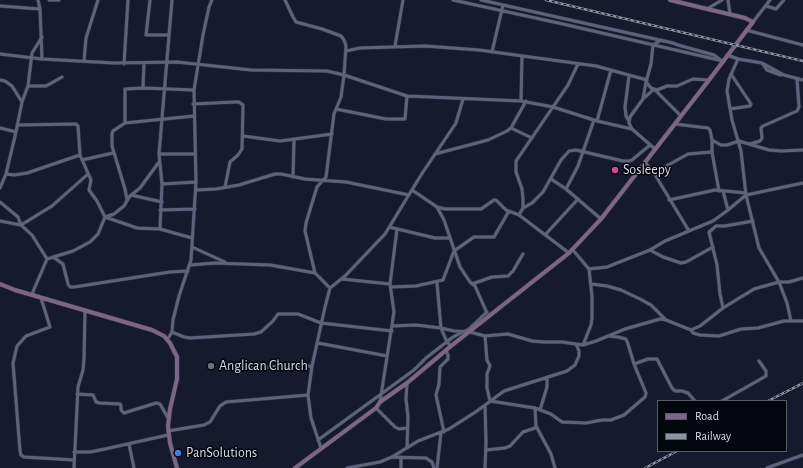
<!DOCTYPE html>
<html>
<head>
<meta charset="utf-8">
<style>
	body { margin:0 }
	#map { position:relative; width:803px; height:468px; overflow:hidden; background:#151a2d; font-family:"Alegreya Sans",sans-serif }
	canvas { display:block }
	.legend { position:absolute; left:657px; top:400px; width:130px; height:52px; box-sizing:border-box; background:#04060d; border:1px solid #595c65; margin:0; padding:5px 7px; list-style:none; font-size:12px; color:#d8dcea }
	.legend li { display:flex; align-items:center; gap:8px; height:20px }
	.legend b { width:20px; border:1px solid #595c65 }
</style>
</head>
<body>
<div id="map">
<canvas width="803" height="468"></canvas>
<ul class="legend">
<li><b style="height:5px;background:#7c6586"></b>Road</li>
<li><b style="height:5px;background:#8f93a3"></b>Railway</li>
</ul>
</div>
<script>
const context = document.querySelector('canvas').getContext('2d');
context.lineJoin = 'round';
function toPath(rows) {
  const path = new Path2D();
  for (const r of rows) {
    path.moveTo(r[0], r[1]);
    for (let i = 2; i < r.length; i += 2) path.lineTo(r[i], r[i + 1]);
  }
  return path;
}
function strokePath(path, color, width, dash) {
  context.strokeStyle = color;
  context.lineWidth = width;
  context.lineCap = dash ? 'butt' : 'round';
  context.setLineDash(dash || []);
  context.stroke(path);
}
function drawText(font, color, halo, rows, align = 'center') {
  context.font = font + ' "Alegreya Sans",sans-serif';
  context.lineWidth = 3;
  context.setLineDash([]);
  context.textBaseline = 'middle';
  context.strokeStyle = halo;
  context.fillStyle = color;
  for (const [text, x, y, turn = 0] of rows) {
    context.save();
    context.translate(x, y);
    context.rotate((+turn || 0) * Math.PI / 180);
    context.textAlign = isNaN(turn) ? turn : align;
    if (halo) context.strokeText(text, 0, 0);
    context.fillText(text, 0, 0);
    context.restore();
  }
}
const street = toPath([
	[38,0,40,9,42,59],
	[49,0,59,0],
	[150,0,146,35,169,35],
	[285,0,293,17,296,22,322,29,341,36,344,40,346,46,344,75,341,97,334,114,326,177,317,187,306,223,305,231,315,273,330,288,325,307,312,366,308,395,311,418,321,448],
	[453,0,563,24,723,61],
	[481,0,673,43,678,45,714,55,722,61],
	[728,0,730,14],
	[0,6,40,9],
	[766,6,776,9,784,0],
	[707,9,722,0],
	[753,22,770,0],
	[746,30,803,45],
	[42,37,32,53,28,86,22,102,16,132,6,174,14,175,27,173,80,155],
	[661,40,653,45,651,64,646,82,651,88,657,90,667,86,677,86,693,79,709,80],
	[395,46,403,0],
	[346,51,360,48,425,46,479,50,596,66,647,80],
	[492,52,503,5],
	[0,54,42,59,114,63,177,62,251,70,327,71,344,75,407,96,521,101,553,107,597,121,632,129,655,149],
	[727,55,738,59,729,79,727,91,732,120,741,151,746,195,803,183],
	[738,59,762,63,784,75,803,80],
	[84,61,86,38,98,0],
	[762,63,767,70,781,75],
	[124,64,128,0],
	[0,80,5,81,12,86,22,102],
	[28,86,46,86,62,77],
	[143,88,144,63],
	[655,90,681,116],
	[643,99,654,89],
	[521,101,522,57],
	[193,104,235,102,239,102,243,105,242,149,238,155,230,162,225,187],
	[336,109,386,119,405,119,407,96],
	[730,109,750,106,751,104,731,74],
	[597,121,611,70],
	[629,121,626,116,625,107,629,76],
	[125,123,125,89,143,88,194,90],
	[675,124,708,128,710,130,712,140,721,145,727,145,739,141,769,150,781,151,803,150],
	[17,125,76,124,78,126,80,155,91,180,89,190,97,201,105,217,137,228,160,229,192,238],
	[0,128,16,132],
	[511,128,532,138],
	[632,129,629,123,630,117,643,99,646,82],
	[243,136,280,141,332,134],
	[712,140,712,152,719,191],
	[750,144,760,141,762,138,761,128,763,126,797,111,799,107,797,79],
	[159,154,195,154],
	[435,154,488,140,507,131,511,128,526,101],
	[82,160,113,153],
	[645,162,654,173,689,231],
	[654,173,688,154,712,152],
	[293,177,294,140],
	[551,179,566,189,601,219],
	[162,184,196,182],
	[0,188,6,174],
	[566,189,578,166,594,120],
	[196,190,216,189,239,185,275,174,281,174,305,179,346,182,409,195],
	[412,190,437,207,444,220,460,267,470,282,475,286,487,313],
	[723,191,728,210],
	[131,195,162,202],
	[127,200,125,189,112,146,112,134,113,131,125,123,194,116],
	[669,200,715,190,746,193],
	[0,202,18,217,21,225,52,206,88,174],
	[437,207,445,209,481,209,494,200,496,200,506,210,519,215,569,253],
	[523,208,532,203,543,192,561,160,569,151,576,150,623,161,629,161,632,160,650,145],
	[160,210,195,209],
	[519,215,523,208,523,199,522,189,516,172,516,161,568,85,578,64],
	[105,217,114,214,124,206,130,196,140,188,159,162],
	[0,221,21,225,32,235,47,259,32,294],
	[389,227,435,238,449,238],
	[160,229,162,184,159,154,172,0],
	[545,235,578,199],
	[192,247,225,262],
	[572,249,589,269,607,267,650,250,665,241,713,221,728,210,746,195,759,248,779,282,787,303,791,321],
	[650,250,663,257,681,263,686,262,713,247],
	[53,257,63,264,68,284,70,287,74,287,170,272,188,271],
	[47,259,73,251,90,242,98,234,105,217],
	[190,265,215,263,270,265,315,273],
	[342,279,390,284],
	[437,283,441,328,447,342,451,346],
	[472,284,492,277,508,276,513,271,523,254],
	[591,284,607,286,621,290,640,299,651,305,666,320],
	[391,287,416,286,443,280,454,251,474,237,494,237,509,211],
	[330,288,345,276,385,234,421,175,456,123,463,99],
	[41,298,50,327,26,336,17,346,13,363,20,451,21,455,24,457,74,460],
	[723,308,720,294,717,265,709,232,716,226,725,226,753,221],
	[393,326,416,325,441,328,454,331,470,332,485,336,508,334,532,341,544,342,562,342,583,345,596,341,625,329,660,319,666,320,691,330,700,326,723,308,754,289,779,282,789,282,803,278],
	[691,330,693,333,700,335,719,336,741,329,758,328,784,321,803,321],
	[172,332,184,337,190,338,254,334,261,332,273,321,278,314,298,314,321,323,392,331],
	[485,336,487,360,490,366,487,374,487,388,490,401,535,408,536,426,551,454,555,468],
	[167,340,172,332,173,320,179,296,191,260,196,182,194,90,203,35,209,7,212,0],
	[318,343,387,356],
	[583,345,591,325,592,318,592,296,589,269],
	[634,364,648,359,657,359,672,388,675,391,682,391,688,393,695,401],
	[233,368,312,366],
	[407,383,406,399,408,417,407,448],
	[77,394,93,395,96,402,100,403,120,404,121,406,121,410,124,413,156,403,160,404,168,418],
	[722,401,766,376,766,371,759,361],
	[380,402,394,312,390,284,397,229],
	[376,408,395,427,399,429,407,428],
	[535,408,551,414,562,422,586,423,602,420,611,420,624,415,645,397,646,393,634,364,628,344,626,339,618,337,609,336],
	[540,410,547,387,547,377],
	[168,431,204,425,210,422,220,406,226,402,308,395],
	[444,432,436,395,439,384,440,367,448,359,448,355,446,351],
	[318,440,414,370,426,358,453,337,469,329,487,312],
	[129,444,134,468],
	[486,450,505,448,510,446,523,432,535,428,536,426],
	[74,452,90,452,105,449,168,435],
	[392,457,426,458,432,462,434,468],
	[74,468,78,387,83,370,84,359,85,311],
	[347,468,380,462,392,457,418,441,449,429,477,411,504,391,567,371,575,365,579,356,579,351,576,344],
	[401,468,401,457],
	[437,468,441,433],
	[485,468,486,442,485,405],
	[767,468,803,455]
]);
const secondary = toPath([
	[0,284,15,290,152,330,164,336,170,343,177,357,177,379,170,409,168,426,170,443,177,468],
	[295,468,376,408,380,402,407,383,451,346,569,253,601,219,709,80,753,22,745,18,670,0]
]);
strokePath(street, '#323444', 4);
strokePath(secondary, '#323444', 5);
strokePath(street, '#5c637b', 3);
strokePath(secondary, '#7c6586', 4);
const rail = toPath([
	[546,0,803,61],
	[768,401,803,383],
	[645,468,677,451]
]);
strokePath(rail, '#8f93a3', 2.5);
strokePath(rail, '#04060d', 1, [3]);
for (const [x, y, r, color] of [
	[615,170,4,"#d1479c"],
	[211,366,4,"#6b7280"],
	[178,453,4,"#3f7fe0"]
]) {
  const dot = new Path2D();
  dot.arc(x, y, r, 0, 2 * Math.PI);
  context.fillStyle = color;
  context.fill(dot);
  strokePath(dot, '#04060d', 1.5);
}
drawText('14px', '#d8dcea', '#04060d', [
	["Sosleepy",623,170],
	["Anglican Church",219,366],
	["PanSolutions",186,453]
], 'left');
</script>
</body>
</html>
